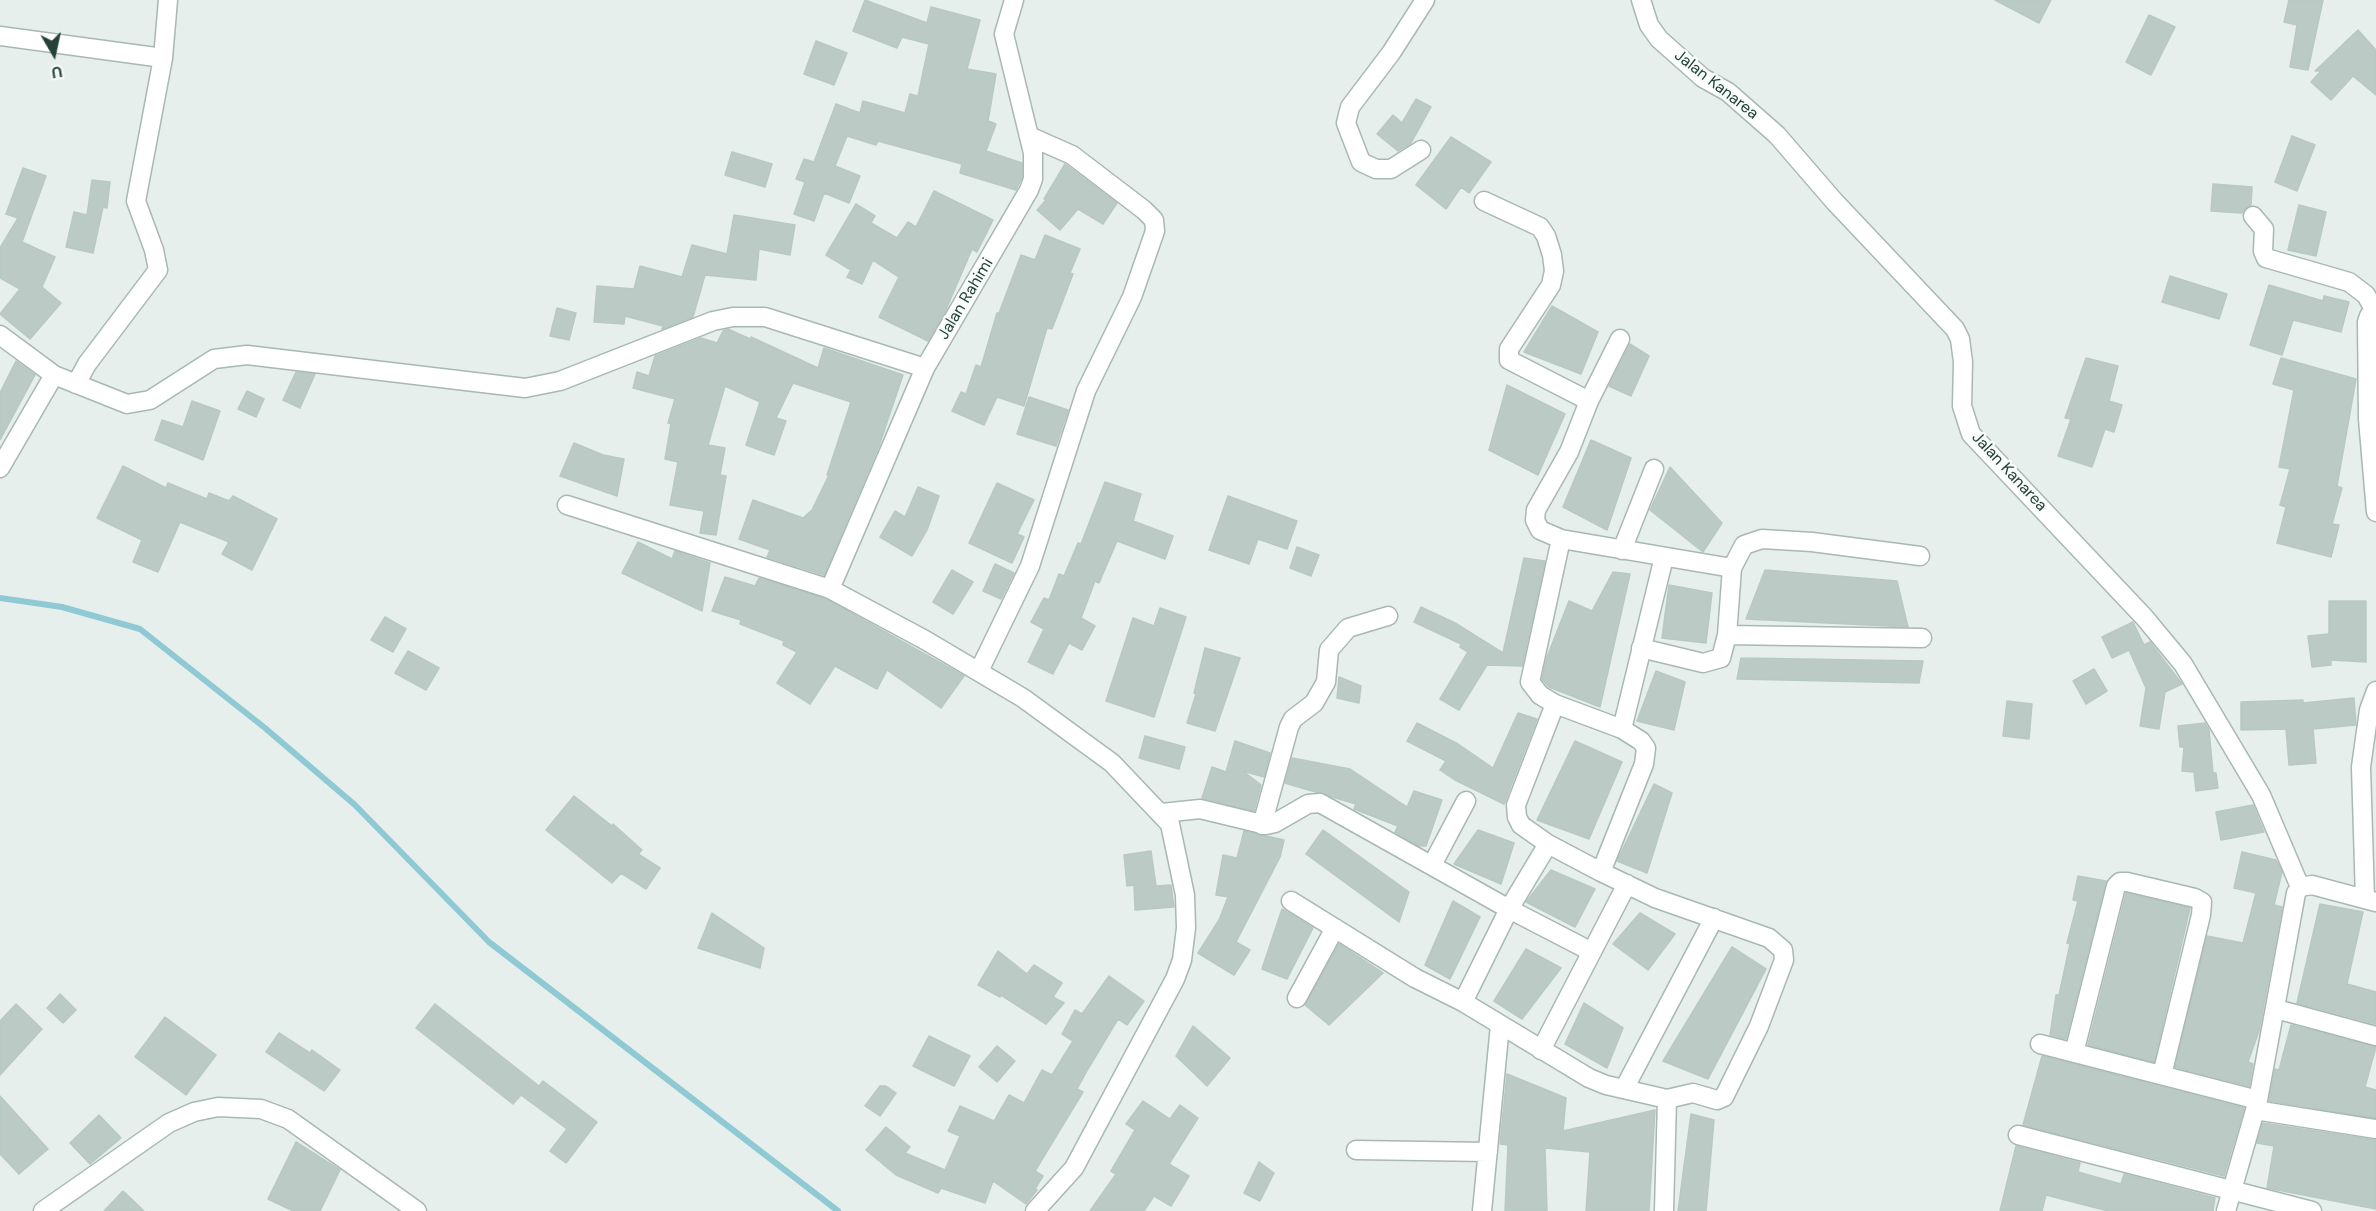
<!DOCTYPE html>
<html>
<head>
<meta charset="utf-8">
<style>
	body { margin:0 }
	#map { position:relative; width:2376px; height:1211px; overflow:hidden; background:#e6efeb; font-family:"DM Sans",sans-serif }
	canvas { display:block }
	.north { position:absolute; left:24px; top:24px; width:60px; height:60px; -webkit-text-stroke:4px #f7fbf9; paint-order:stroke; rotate:171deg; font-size:16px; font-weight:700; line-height:24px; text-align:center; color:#24423a }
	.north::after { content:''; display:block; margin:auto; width:21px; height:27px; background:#24423a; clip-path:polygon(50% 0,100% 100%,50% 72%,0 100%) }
</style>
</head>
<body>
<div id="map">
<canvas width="2376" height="1211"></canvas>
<div class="north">U</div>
</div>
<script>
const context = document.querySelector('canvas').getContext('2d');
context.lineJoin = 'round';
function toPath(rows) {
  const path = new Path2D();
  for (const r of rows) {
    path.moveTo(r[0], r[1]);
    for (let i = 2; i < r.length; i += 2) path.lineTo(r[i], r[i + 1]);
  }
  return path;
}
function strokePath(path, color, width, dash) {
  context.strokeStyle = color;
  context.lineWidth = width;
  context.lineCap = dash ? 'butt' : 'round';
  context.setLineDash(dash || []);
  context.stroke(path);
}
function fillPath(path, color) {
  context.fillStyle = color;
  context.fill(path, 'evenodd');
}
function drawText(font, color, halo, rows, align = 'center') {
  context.font = font + ' "DM Sans",sans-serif';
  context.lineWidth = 5;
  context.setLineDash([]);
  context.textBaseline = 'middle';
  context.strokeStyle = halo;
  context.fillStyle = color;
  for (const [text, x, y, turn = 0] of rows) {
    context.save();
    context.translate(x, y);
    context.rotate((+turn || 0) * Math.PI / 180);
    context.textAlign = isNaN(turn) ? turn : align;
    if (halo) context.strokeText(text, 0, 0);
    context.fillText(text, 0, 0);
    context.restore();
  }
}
strokePath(toPath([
	[0,598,62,607,140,629,265,728,355,805,489,942,838,1211]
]), '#8ec9d4', 6);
const building = toPath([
	[865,0,927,23,931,7,980,20,967,69,996,74,988,121,996,124,986,151,1022,163,1022,177,1016,190,960,173,962,164,878,141,876,145,847,136,835,166,860,176,849,203,824,193,814,221,794,214,805,182,796,179,804,159,814,162,836,104,860,113,863,101,905,113,910,94,918,96,929,44,902,37,897,48,853,31,865,0],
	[1995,0,2051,0,2039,23,1995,0],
	[2289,0,2323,0,2308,70,2290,67,2297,25,2284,22,2289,0],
	[2149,15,2175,27,2151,75,2126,62,2149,15],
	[2358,30,2376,50,2376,95,2353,76,2331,100,2311,82,2321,71,2315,71,2358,30],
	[816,41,847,53,834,85,804,74,816,41],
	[1416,99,1431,107,1411,143,1398,151,1377,134,1393,115,1402,123,1416,99],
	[2292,136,2315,145,2297,191,2275,182,2292,136],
	[1451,137,1491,162,1469,193,1461,187,1446,209,1416,185,1451,137],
	[732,152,772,164,765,187,725,175,732,152],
	[1065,164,1117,203,1103,224,1078,209,1060,230,1037,210,1046,200,1044,199,1065,164],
	[23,168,46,176,22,242,55,257,42,287,61,303,30,339,0,314,20,289,0,278,0,248,18,218,6,214,23,168],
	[92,180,110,182,107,208,103,207,93,253,66,247,74,212,87,215,92,180],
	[2213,184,2252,187,2251,205,2242,213,2211,211,2213,184],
	[934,191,993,220,977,252,972,249,945,312,928,341,879,317,899,277,873,260,862,284,847,277,851,270,826,255,856,204,875,216,871,223,897,238,908,222,916,227,934,191],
	[2299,205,2326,212,2316,256,2288,250,2299,205],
	[734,215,795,225,790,255,759,249,756,280,705,275,693,317,662,329,663,326,625,316,624,324,594,322,597,286,634,289,640,266,682,277,692,245,727,254,734,215],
	[1045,235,1080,249,1070,273,1073,274,1052,329,1047,328,1024,406,997,397,984,425,952,411,961,392,966,394,976,365,981,367,997,313,999,313,1021,255,1035,260,1045,235],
	[2170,276,2227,294,2219,319,2162,302,2170,276],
	[2269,285,2323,301,2324,296,2349,302,2341,332,2293,320,2282,355,2250,345,2269,285],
	[1552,306,1598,332,1581,374,1524,352,1552,306],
	[557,308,576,313,569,340,550,336,557,308],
	[728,329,750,339,751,337,818,368,824,348,903,375,879,446,824,575,767,557,770,550,739,539,753,500,803,518,812,510,829,475,827,475,851,402,793,383,776,418,786,421,774,455,746,445,760,402,725,386,708,445,725,448,720,475,726,476,716,535,700,533,704,511,670,505,678,462,665,459,671,424,668,423,675,399,633,388,637,372,649,376,655,356,701,338,717,343,723,331,728,329],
	[1630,344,1649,356,1631,396,1609,386,1630,344],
	[2086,358,2118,366,2109,401,2122,405,2114,432,2105,429,2092,467,2058,456,2071,419,2065,418,2086,358],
	[2281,358,2356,379,2337,486,2342,488,2332,524,2339,525,2331,557,2277,543,2286,507,2280,505,2290,469,2279,467,2294,390,2273,384,2281,358],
	[16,361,35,375,0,440,0,393,16,361],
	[296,372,315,374,300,408,283,400,296,372],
	[1507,385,1565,414,1538,475,1489,450,1507,385],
	[247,391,264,399,256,417,238,409,247,391],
	[1029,397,1068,410,1056,446,1017,434,1029,397],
	[192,401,220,411,203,460,155,440,162,420,183,427,192,401],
	[1591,440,1631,458,1607,530,1563,507,1591,440],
	[574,443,603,455,624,459,617,496,560,476,574,443],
	[123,466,166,488,168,483,207,499,209,493,229,501,233,496,277,519,252,570,222,554,229,542,180,522,158,572,133,562,142,540,97,518,123,466],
	[1670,467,1722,523,1703,552,1650,510,1670,467],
	[1105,482,1141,494,1133,521,1173,536,1165,559,1117,541,1099,583,1095,581,1081,618,1095,626,1082,650,1069,643,1053,674,1028,662,1044,629,1031,622,1044,598,1049,600,1059,574,1064,576,1078,543,1081,544,1105,482],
	[997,483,1034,500,1017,534,1024,537,1012,563,969,543,997,483],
	[918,487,939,496,927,530,912,556,880,537,895,511,905,517,918,487],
	[1228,496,1297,521,1287,549,1258,539,1249,564,1209,550,1228,496],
	[638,542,672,559,675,551,710,563,702,611,622,573,638,542],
	[1297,547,1319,555,1311,576,1290,568,1297,547],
	[1524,558,1545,561,1522,666,1487,665,1459,710,1440,699,1468,652,1460,647,1461,644,1414,622,1421,607,1455,623,1503,653,1524,558],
	[995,564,1014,573,1001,599,983,591,995,564],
	[952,570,973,582,953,614,933,602,952,570],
	[1765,570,1897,581,1908,627,1746,619,1765,570],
	[1613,572,1630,574,1600,707,1549,687,1542,679,1547,657,1569,601,1592,611,1613,572],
	[725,577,755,586,759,578,826,599,964,676,941,708,887,670,877,689,835,666,810,704,777,683,797,652,783,645,784,641,740,624,741,620,712,611,725,577],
	[1669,585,1712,593,1706,643,1662,638,1669,585],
	[2329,601,2366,601,2366,662,2331,660,2331,665,2312,667,2308,636,2329,634,2329,601],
	[1160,608,1186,617,1154,717,1106,701,1133,618,1154,626,1160,608],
	[385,617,406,629,393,652,371,640,385,617],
	[2133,622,2144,645,2150,642,2182,684,2165,692,2159,729,2140,726,2146,688,2129,650,2112,658,2102,637,2133,622],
	[1205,648,1240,658,1215,731,1187,723,1196,694,1194,693,1205,648],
	[408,651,439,668,426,690,395,673,408,651],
	[1741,658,1923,661,1919,683,1737,679,1741,658],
	[2094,669,2107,691,2086,704,2073,681,2094,669],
	[1656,671,1685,682,1674,730,1637,721,1656,671],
	[1339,677,1361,686,1359,703,1337,698,1339,677],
	[2354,698,2356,725,2313,729,2316,763,2289,765,2286,729,2241,730,2241,702,2303,700,2303,703,2354,698],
	[2007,701,2032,704,2029,739,2003,736,2007,701],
	[1518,713,1537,719,1504,804,1455,780,1440,770,1446,761,1407,741,1417,723,1458,744,1493,768,1518,713],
	[2205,723,2209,730,2213,773,2216,773,2218,788,2196,791,2194,772,2182,771,2184,747,2180,747,2178,726,2205,723],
	[1145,736,1185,747,1179,769,1139,758,1145,736],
	[1235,741,1270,753,1264,777,1243,771,1261,785,1254,811,1202,798,1212,767,1226,772,1235,741],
	[1575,741,1622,762,1589,839,1537,820,1575,741],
	[1292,758,1350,769,1407,807,1414,791,1442,800,1426,846,1419,846,1395,832,1398,826,1354,809,1356,804,1285,783,1292,758],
	[1654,784,1672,793,1647,873,1617,861,1654,784],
	[574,796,612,826,613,824,642,850,638,854,660,868,646,889,621,873,612,883,546,830,574,796],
	[2253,805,2264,832,2221,840,2216,812,2253,805],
	[1323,830,1409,892,1399,922,1306,854,1323,830],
	[1478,830,1514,843,1501,884,1454,864,1478,830],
	[1244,831,1284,840,1280,857,1236,942,1250,950,1234,975,1198,953,1219,920,1228,897,1216,895,1223,855,1237,858,1244,831],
	[1151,851,1156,886,1171,885,1174,907,1135,910,1134,885,1127,886,1124,855,1151,851],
	[2242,852,2276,860,2282,872,2274,905,2282,907,2259,1031,2248,1062,2253,1064,2249,1086,2175,1067,2207,936,2243,943,2256,893,2234,888,2242,852],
	[1551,870,1595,889,1575,927,1526,902,1551,870],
	[2078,876,2106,881,2066,1039,2050,1035,2056,995,2059,995,2070,944,2067,943,2078,901,2073,900,2078,876],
	[2126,893,2190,908,2154,1062,2088,1045,2126,893],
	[1453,901,1480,917,1450,979,1425,965,1453,901],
	[2320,904,2363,912,2347,984,2376,992,2376,1024,2297,1003,2320,904],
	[1282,909,1313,928,1287,979,1262,969,1282,909],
	[712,913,764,948,760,968,698,948,712,913],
	[1640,913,1675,934,1648,970,1613,944,1640,913],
	[1339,944,1383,973,1329,1025,1305,1005,1339,944],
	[1732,947,1766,969,1708,1079,1663,1061,1732,947],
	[1526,949,1561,968,1522,1019,1494,1001,1526,949],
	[998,951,1027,974,1034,965,1062,983,1053,997,1064,1003,1046,1024,1001,995,1000,997,978,985,998,951],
	[1109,976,1144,1001,1127,1025,1118,1019,1088,1069,1077,1089,1083,1092,1035,1171,1043,1176,1035,1189,1037,1190,1026,1204,993,1181,985,1203,941,1188,938,1193,896,1175,866,1150,886,1127,910,1147,905,1153,945,1170,960,1136,948,1131,960,1106,994,1121,1009,1095,1024,1103,1042,1070,1052,1075,1073,1041,1062,1034,1075,1010,1082,1014,1109,976],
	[60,994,76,1010,63,1023,47,1008,60,994],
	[1584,1003,1623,1028,1607,1068,1565,1044,1584,1003],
	[16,1004,42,1029,0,1075,0,1021,16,1004],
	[435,1004,539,1086,543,1081,597,1122,566,1163,550,1151,567,1129,521,1095,513,1104,416,1028,435,1004],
	[165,1017,216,1055,186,1095,135,1057,165,1017],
	[2291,1025,2376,1047,2365,1087,2376,1090,2376,1118,2269,1101,2275,1069,2279,1070,2291,1025],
	[1193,1026,1230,1058,1207,1086,1176,1056,1193,1026],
	[279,1033,310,1053,312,1050,340,1070,324,1091,266,1052,279,1033],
	[929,1036,970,1056,954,1086,913,1066,929,1036],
	[997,1046,1015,1061,997,1082,979,1067,997,1046],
	[2042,1056,2244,1108,2224,1176,2023,1125,2042,1056],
	[1507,1074,1566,1098,1563,1131,1655,1110,1649,1211,1586,1211,1590,1152,1545,1148,1547,1211,1505,1211,1508,1145,1500,1144,1507,1074],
	[880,1086,886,1086,896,1093,880,1116,865,1106,880,1086],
	[0,1096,48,1149,19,1174,0,1154,0,1096],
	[1143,1101,1170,1119,1180,1105,1198,1118,1169,1164,1189,1176,1171,1206,1154,1196,1144,1211,1090,1211,1116,1174,1111,1171,1135,1130,1126,1124,1143,1101],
	[1691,1114,1714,1120,1706,1211,1678,1211,1691,1114],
	[99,1115,121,1138,90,1164,70,1143,99,1115],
	[2263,1123,2376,1140,2376,1209,2267,1188,2274,1146,2257,1143,2263,1123],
	[296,1142,340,1170,320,1211,293,1211,268,1199,296,1142],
	[2016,1146,2080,1163,2078,1172,2121,1184,2124,1174,2215,1198,2213,1211,2108,1211,2046,1195,2042,1211,2000,1211,2016,1146],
	[1259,1162,1274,1173,1260,1201,1244,1193,1259,1162],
	[123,1191,144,1211,104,1211,123,1191]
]);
fillPath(building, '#bbcac4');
strokePath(building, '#b8c9c2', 1.5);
const minor = toPath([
	[1641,0,1649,25,1659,39,1703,78,1728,92,1777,135,1834,201,1955,329,1960,339,1963,362,1962,406,1971,434,2144,617,2183,664,2261,795,2300,887],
	[0,36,163,58],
	[1421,150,1391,169,1376,169,1361,162,1346,123,1350,107,1391,53,1425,0],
	[1484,201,1540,227,1546,236,1552,255,1554,271,1551,285,1509,349,1509,360,1589,401],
	[2253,216,2264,229,2263,251,2266,258,2349,282,2366,295,2376,313],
	[2376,313,2369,316,2367,322,2368,419,2376,512],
	[0,335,54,375,127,404,150,400,214,359,247,355,525,388,560,381,713,321,733,317,765,317,925,368],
	[1620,339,1589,401,1569,452,1536,510,1535,520,1540,530,1561,539,1732,568,1727,635,1721,658,1703,663,1641,648],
	[76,384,87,364,158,270,154,250,136,201,163,58,168,0],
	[0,468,54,375],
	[567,505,830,589,925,640,1023,698,1112,763,1170,824,1185,895,1186,928,1182,960,1175,979,1074,1168,1035,1211],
	[1622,550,1654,469],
	[1732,568,1744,545,1762,539,1812,542,1920,556],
	[830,589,925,368,1029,190,1033,179,1033,153,1004,34,1014,0],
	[1727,635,1922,638],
	[979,671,1030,566,1086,391,1132,297,1155,231,1154,220,1144,210,1072,155,1029,136],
	[1555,704,1540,695,1530,682,1561,539],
	[1622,729,1664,557],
	[1162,813,1200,809,1266,825,1275,823,1308,804,1320,803,1509,909,1592,952],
	[1262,825,1289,727,1293,719,1314,703,1326,682,1329,650,1348,628,1388,616],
	[1432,865,1466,801],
	[2365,899,2361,767,2369,710,2376,691],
	[1291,901,1415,978,1463,1002,1509,909,1548,844],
	[1297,998,1335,928],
	[1463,1002,1589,1078,1606,1085,1667,1099,1693,1093,1717,1100,1724,1097,1759,1026,1784,960,1783,950,1769,938,1655,898,1601,872,1548,844,1521,825,1517,817,1516,805,1555,704,1622,729,1641,741,1646,748,1644,764,1601,872],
	[2276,1009,2376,1036],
	[2040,1044,2258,1100],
	[1541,1050,1627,884],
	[2074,1053,2116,886,2120,882,2127,882,2195,898,2202,902,2201,915,2162,1075],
	[1624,1089,1714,918],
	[2255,1110,2376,1129],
	[2018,1135,2312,1211],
	[1356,1150,1488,1152],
	[43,1211,169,1123,194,1112,218,1107,261,1109,288,1119,417,1211],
	[1482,1211,1500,1025],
	[1664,1211,1667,1099],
	[2226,1211,2258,1100,2296,893,2300,887,2312,885,2376,902]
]);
strokePath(minor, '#a8b8b2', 21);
strokePath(minor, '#fff', 18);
drawText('16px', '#24423a', '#f7fbf9', [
	["Jalan Kanarea",1716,85,38],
	["Jalan Rahimi",966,299,-59],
	["Jalan Kanarea",2009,472,47]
]);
</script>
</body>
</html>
